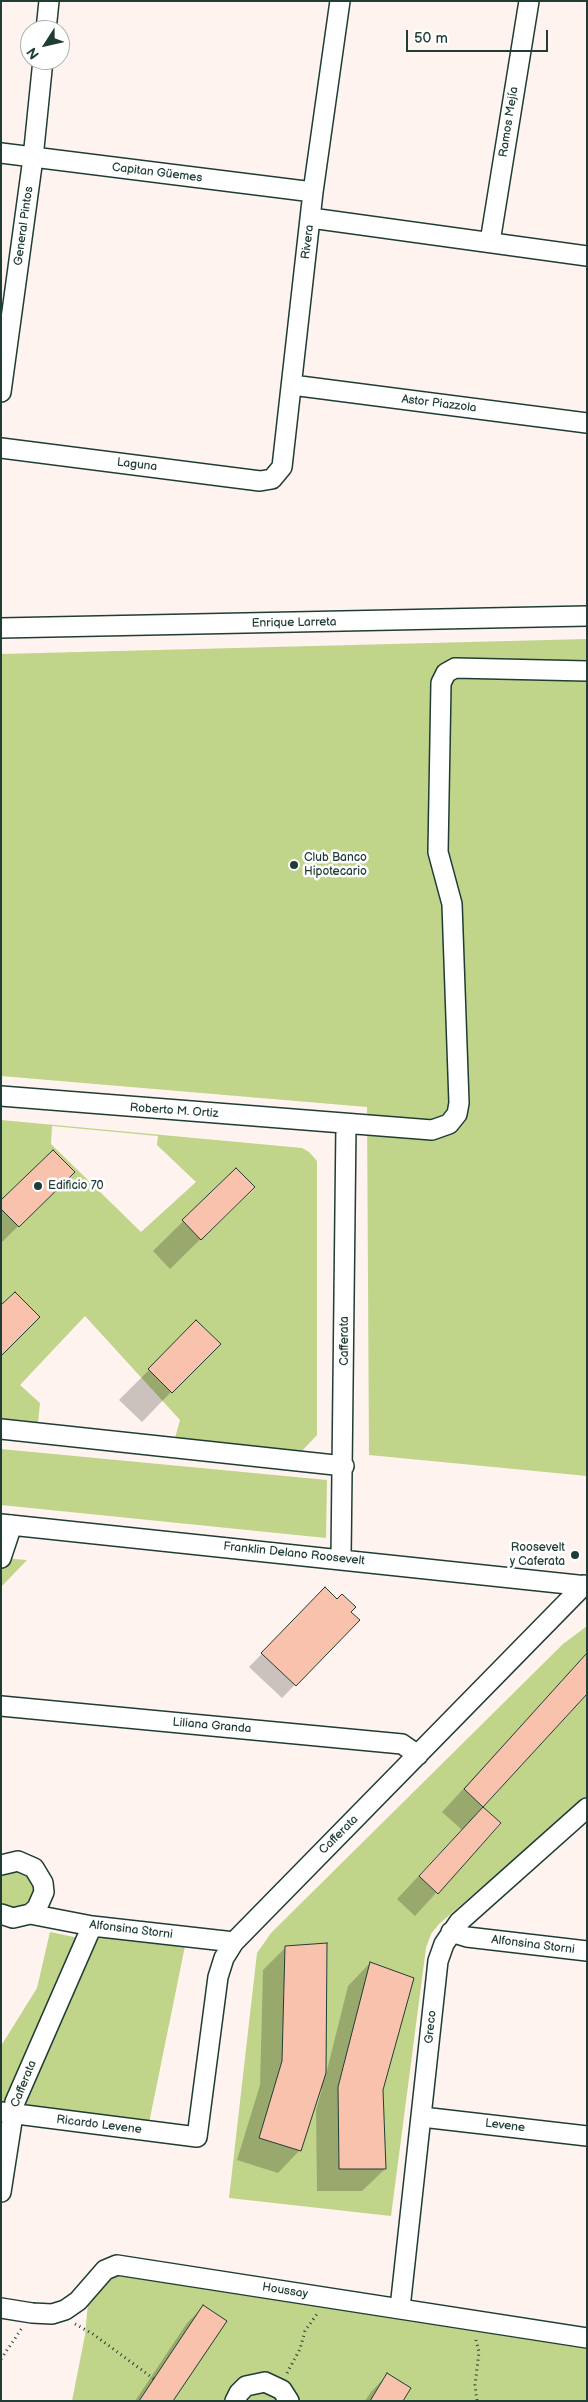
<!DOCTYPE html>
<html>
<head>
<meta charset="utf-8">
<style>
	body { margin:0 }
	#map { position:relative; width:588px; height:2402px; overflow:hidden; background:#fef3ee; font-family:"Balsamiq Sans",sans-serif }
	canvas { display:block }
	.frame { position:absolute; inset:0; border:2px solid #1f3d34; pointer-events:none }
	.north { position:absolute; left:20px; top:20px; width:50px; height:50px; box-sizing:border-box; background:#fff; border:1px solid #a5b1ae; border-radius:50%; rotate:235deg; font-size:14px; font-weight:700; line-height:20px; text-align:center; color:#1f3d34 }
	.north::after { content:''; display:block; margin:auto; width:18px; height:22px; background:#1f3d34; clip-path:polygon(50% 0,100% 100%,50% 72%,0 100%) }
	.scale { position:absolute; left:406px; top:30px; width:142px; height:22px; box-sizing:border-box; border:2px solid #1f3d34; border-top:0; padding-left:6px; font-size:15px; line-height:18px; white-space:nowrap; color:#1f3d34; -webkit-text-stroke:4px #fff; paint-order:stroke }
</style>
</head>
<body>
<div id="map">
<canvas width="588" height="2402"></canvas>
<div class="frame"></div>
<div class="north">N</div>
<div class="scale">50 m</div>
</div>
<script>
const context = document.querySelector('canvas').getContext('2d');
context.lineJoin = 'round';
function fillPath(path, color) {
  context.fillStyle = color;
  context.fill(path, 'evenodd');
}
function toPath(rows) {
  const path = new Path2D();
  for (const r of rows) {
    path.moveTo(r[0], r[1]);
    for (let i = 2; i < r.length; i += 2) path.lineTo(r[i], r[i + 1]);
  }
  return path;
}
function strokePath(path, color, width, dash) {
  context.strokeStyle = color;
  context.lineWidth = width;
  context.lineCap = dash ? 'butt' : 'round';
  context.setLineDash(dash || []);
  context.stroke(path);
}
function drawText(font, color, halo, rows, align = 'center') {
  context.font = font + ' "Balsamiq Sans",sans-serif';
  context.lineWidth = 5;
  context.setLineDash([]);
  context.textBaseline = 'middle';
  context.strokeStyle = halo;
  context.fillStyle = color;
  for (const [text, x, y, turn = 0] of rows) {
    context.save();
    context.translate(x, y);
    context.rotate((+turn || 0) * Math.PI / 180);
    context.textAlign = isNaN(turn) ? turn : align;
    if (halo) context.strokeText(text, 0, 0);
    context.fillText(text, 0, 0);
    context.restore();
  }
}
fillPath(toPath([
	[587,639,587,1476,369,1455,367,1107,1,1076,1,654],
	[1,1120,302,1148,309,1152,317,1161,317,1435,301,1452,1,1421,1,1356,40,1317,15,1292,1,1305,1,1209,19,1227,75,1171,53,1150,1,1200],
	[52,1126,158,1136,157,1145,196,1182,141,1232,51,1144],
	[236,1168,255,1188,201,1240,182,1220],
	[85,1316,180,1420,175,1438,38,1423,40,1403,20,1385],
	[196,1320,220,1343,172,1393,149,1369],
	[1,1449,327,1480,326,1538,1,1505],
	[1,1558,27,1560,1,1587],
	[587,1626,587,1653,464,1789,483,1807,587,1694,587,1796,439,1924,431,1934,426,1948,391,2216,229,2198,257,1953,271,1933,563,1644],
	[483,1807,501,1824,437,1894,419,1875],
	[327,1943,326,2044,301,2151,259,2138,282,2061,285,1946],
	[370,1962,414,1978,383,2090,386,2169,339,2169,338,2087],
	[23,1868,37,1884,28,1909,1,1908,1,1872],
	[50,1932,79,1938,12,2098,1,2106,1,2046,37,1988],
	[94,1935,186,1941,149,2123,21,2111],
	[123,2272,587,2348,587,2401,72,2401,85,2335,88,2303,109,2276]
]), '#c0d48a');
fillPath(toPath([
	[236,1169,223,1217,170,1269,153,1251],
	[73,1172,1,1243,1,1202],
	[167,1352,171,1392,142,1422,119,1400],
	[312,1602,350,1612,358,1620,282,1698,249,1667],
	[587,1654,587,1692,481,1807,500,1823,415,1916,397,1899,462,1830,442,1812],
	[286,1947,326,2074,348,1986,370,1963,382,2090,385,2169,362,2191,317,2191,316,2110,322,2089,320,2089,300,2150,278,2173,237,2160,260,2085,263,1970],
	[204,2306,172,2401,135,2401,187,2323],
	[387,2375,401,2401,365,2401,371,2392]
]), '#0003');
const building = toPath([
	[53,1150,75,1172,19,1227,1,1209,1,1200,53,1150],
	[236,1168,255,1187,201,1240,182,1220,236,1168],
	[15,1292,40,1317,1,1356,1,1305,15,1292],
	[196,1320,221,1344,172,1393,148,1369,196,1320],
	[325,1587,337,1599,342,1594,356,1607,351,1612,360,1620,296,1686,261,1653,325,1587],
	[587,1653,587,1694,483,1807,464,1789,587,1653],
	[483,1807,501,1823,438,1894,419,1876,483,1807],
	[327,1943,326,2073,301,2151,259,2138,282,2061,285,1946,327,1943],
	[370,1962,414,1978,383,2090,386,2169,339,2169,338,2087,370,1962],
	[203,2305,227,2321,173,2401,139,2401,203,2305],
	[387,2373,411,2388,403,2401,370,2401,387,2373]
]);
fillPath(building, '#f9c2ac');
strokePath(building, '#1f3d34', 1);
const minor = toPath([
	[46,30,49,1],
	[1,153,313,192],
	[311,218,587,256],
	[490,242,529,1],
	[292,385,587,423],
	[1,392,33,158,43,60],
	[1,448,260,481,272,479,282,467,313,192,340,1],
	[1,628,587,616],
	[1,1096,432,1130,449,1124,457,1114,459,1103,452,904,438,852,441,683,446,673,455,668,587,671],
	[1,1429,344,1466],
	[1,1524,587,1586],
	[1,1558,12,1525],
	[341,1558,346,1124],
	[1,1706,402,1744,418,1755],
	[1,1865,18,1861,34,1868,43,1883,44,1892,37,1908,30,1914,13,1918,1,1914],
	[30,1914,92,1926,234,1942],
	[451,1932,467,1937,587,1951],
	[1,2112,197,2137,218,1977,224,1958,234,1942,584,1585],
	[422,2117,587,2136],
	[1,2192,15,2102,92,1926],
	[1,2308,32,2313,52,2314,65,2310,78,2301,105,2270,117,2265,587,2338],
	[400,2308,438,1961,444,1944,459,1922,587,1808],
	[235,2401,239,2393,246,2386,265,2382,282,2390,289,2401]
]);
strokePath(minor, '#1f3d34', 22);
strokePath(toPath([
	[75,2324,93,2334,154,2379],
	[476,2340,479,2352,475,2385,477,2401],
	[1,2359,22,2328],
	[287,2373,300,2349,305,2331,317,2314]
]), '#1f3d34', 3, [1, 4]);
strokePath(minor, '#fff', 19);
for (const [x, y, r, color] of [
	[294,865,5,"#1f3d34"],
	[38,1186,5,"#1f3d34"],
	[575,1555,5,"#1f3d34"]
]) {
  const dot = new Path2D();
  dot.arc(x, y, r, 0, 2 * Math.PI);
  context.fillStyle = color;
  context.fill(dot);
  strokePath(dot, '#fff', 2);
}
drawText('12px', '#1f3d34', '#fff', [
	["Ramos Mejía",509,122,-81],
	["Capitan Güemes",157,173,7],
	["General Pintos",24,226,-82],
	["Rivera",308,242,-83],
	["Astor Piazzola",439,404,7],
	["Laguna",137,465,7],
	["Enrique Larreta",294,623,-1],
	["Roberto M. Ortiz",174,1111,4],
	["Cafferata",345,1341,-90],
	["Franklin Delano Roosevelt",294,1554,6],
	["Liliana Granda",212,1726,5],
	["Cafferata",339,1835,-45],
	["Alfonsina Storni",131,1930,7],
	["Alfonsina Storni",533,1945,7],
	["Greco",431,2027,-84],
	["Cafferata",24,2084,-68],
	["Ricardo Levene",99,2125,7],
	["Levene",505,2126,7],
	["Houssay",285,2291,9]
]);
drawText('12px', '#1f3d34', '#fff', [
	["Club Banco",304,858],
	["Hipotecario",304,872],
	["Edificio 70",48,1186],
	["Roosevelt",565,1548,"right"],
	["y Caferata",565,1562,"right"]
], 'left');
</script>
</body>
</html>
